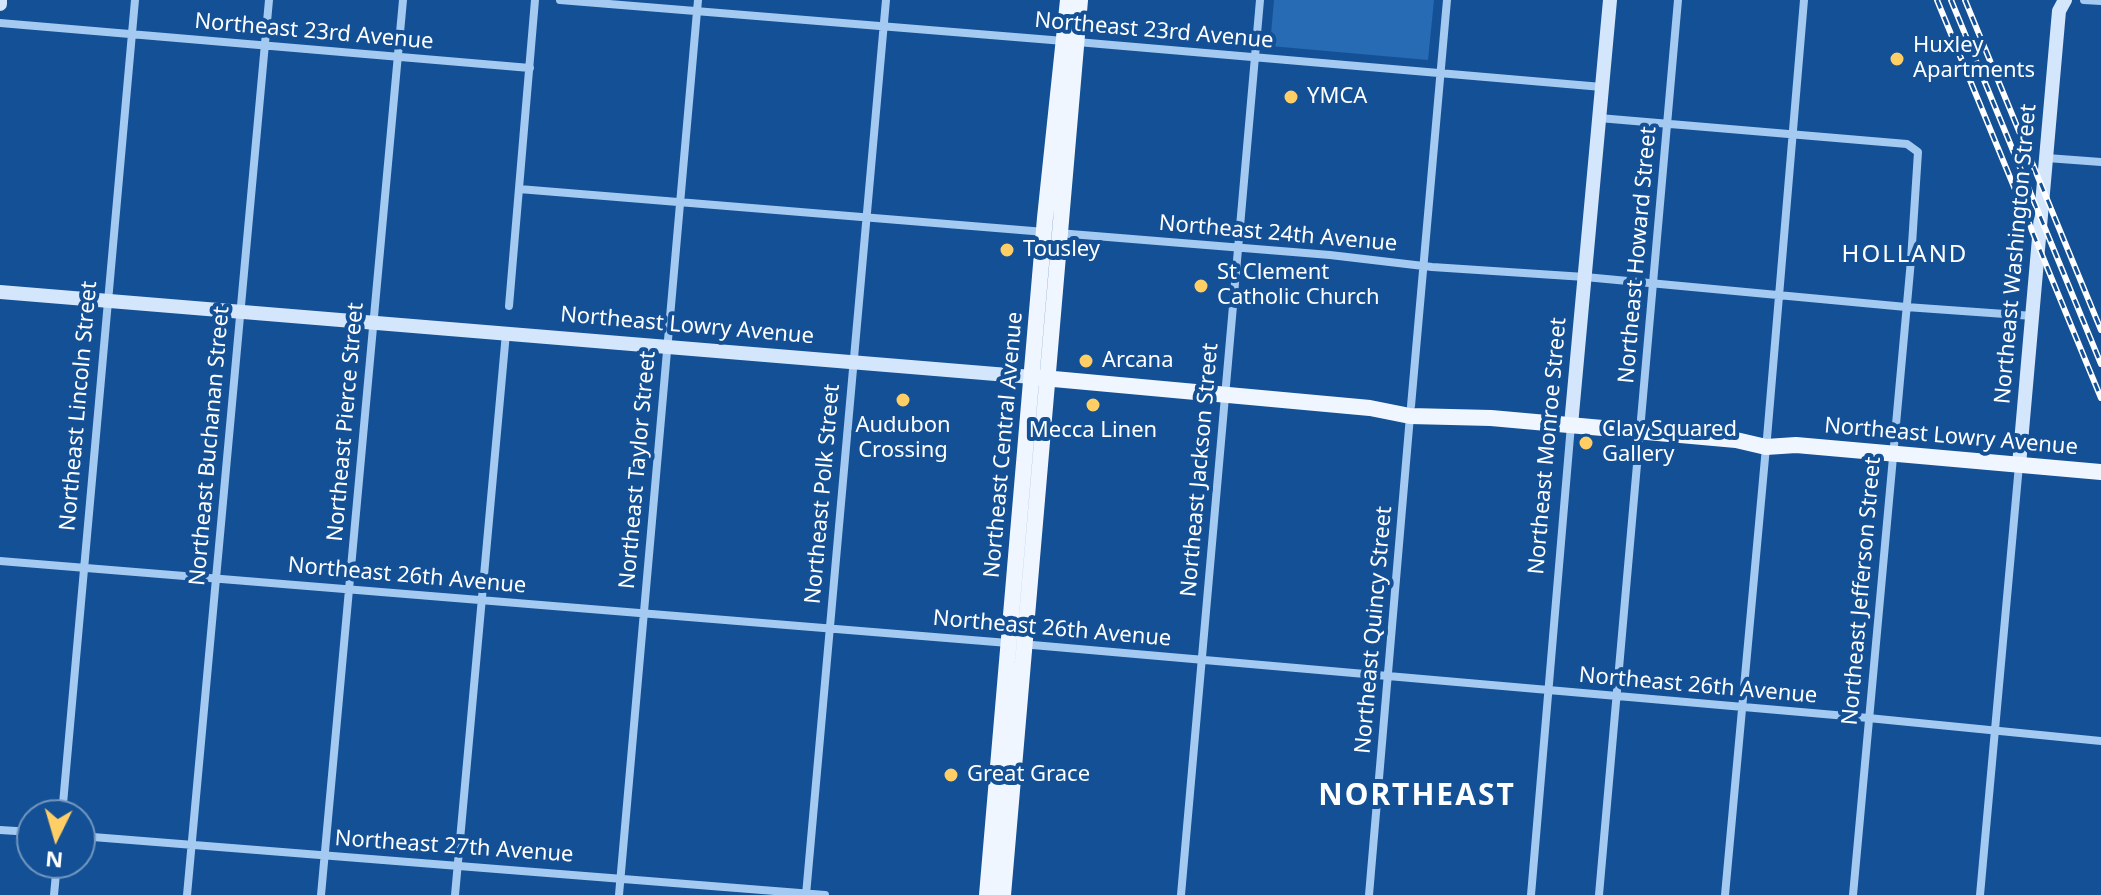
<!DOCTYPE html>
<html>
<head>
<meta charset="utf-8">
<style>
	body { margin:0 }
	#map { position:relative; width:2101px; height:895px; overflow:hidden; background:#145095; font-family:"Noto Sans",sans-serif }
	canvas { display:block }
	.north { position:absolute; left:16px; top:799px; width:80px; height:80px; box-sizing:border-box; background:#145095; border:2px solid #7296bf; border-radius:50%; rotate:185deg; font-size:22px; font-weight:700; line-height:32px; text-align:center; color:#fff }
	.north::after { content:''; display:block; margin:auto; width:28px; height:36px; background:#ffce65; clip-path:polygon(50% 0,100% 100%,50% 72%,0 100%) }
</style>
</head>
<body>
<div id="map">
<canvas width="2101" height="895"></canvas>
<div class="north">N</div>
</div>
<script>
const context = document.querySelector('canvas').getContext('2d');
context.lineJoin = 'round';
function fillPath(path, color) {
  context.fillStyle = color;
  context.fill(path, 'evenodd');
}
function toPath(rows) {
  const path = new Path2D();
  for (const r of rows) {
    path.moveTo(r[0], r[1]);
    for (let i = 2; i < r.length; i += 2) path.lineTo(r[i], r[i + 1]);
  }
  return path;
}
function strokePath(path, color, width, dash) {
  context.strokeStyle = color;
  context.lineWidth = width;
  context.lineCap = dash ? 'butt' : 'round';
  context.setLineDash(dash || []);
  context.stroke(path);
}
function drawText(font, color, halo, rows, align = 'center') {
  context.font = font + ' "Noto Sans",sans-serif';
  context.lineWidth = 8;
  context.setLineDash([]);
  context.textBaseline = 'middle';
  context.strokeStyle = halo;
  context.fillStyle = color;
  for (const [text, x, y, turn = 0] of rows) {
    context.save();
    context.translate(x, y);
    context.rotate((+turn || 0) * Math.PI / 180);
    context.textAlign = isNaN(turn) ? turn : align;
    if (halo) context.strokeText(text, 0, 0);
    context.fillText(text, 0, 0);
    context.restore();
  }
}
fillPath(toPath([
	[1274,0,1434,0,1428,60,1270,46]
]), '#276bb4');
strokePath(toPath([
	[560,0,1064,41],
	[2084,0,2101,1],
	[0,23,530,68],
	[1077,42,1602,87],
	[1599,118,1907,144,1918,152,1911,260,1853,895],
	[2047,158,2101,162],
	[519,189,1045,232],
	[1058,233,1330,255,1432,267,1585,277,1906,307,2033,316],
	[509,306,535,0],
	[1411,406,1447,0],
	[1767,438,1804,0],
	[0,561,1008,643],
	[1021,644,1858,717,2101,741],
	[62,815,135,0],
	[0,830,32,832],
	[80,836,825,895],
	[54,895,57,863],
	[187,895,269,0],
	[321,895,403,0],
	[455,895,506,333],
	[619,895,698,0],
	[806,895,886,0],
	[1181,895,1260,0],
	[1369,895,1410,416],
	[1531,895,1571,425],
	[1599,895,1678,0],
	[1725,895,1766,447],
	[1980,895,2019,465]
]), '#a4caf2', 8);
strokePath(toPath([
	[0,4,0,0],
	[0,292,1032,377],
	[1571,425,1610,0],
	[2019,465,2059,11,2065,0]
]), '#d3e6fc', 14);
strokePath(toPath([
	[1032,377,1370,408,1410,416,1491,418,1736,440,1766,447,1796,445,2101,472],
	[987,895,1045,218,1068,0],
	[1003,895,1080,0]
]), '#eff6ff', 16);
const rail = toPath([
	[1937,0,2101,398],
	[1951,0,2101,364],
	[1965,0,2101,330]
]);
strokePath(rail, '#fff', 6);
strokePath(rail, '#145095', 3, [9]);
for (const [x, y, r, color] of [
	[1897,59,8,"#ffce65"],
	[1291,97,8,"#ffce65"],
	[1007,250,8,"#ffce65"],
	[1201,286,8,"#ffce65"],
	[1086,361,8,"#ffce65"],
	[903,400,8,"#ffce65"],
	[1093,405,8,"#ffce65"],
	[1586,443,8,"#ffce65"],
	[951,775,8,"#ffce65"]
]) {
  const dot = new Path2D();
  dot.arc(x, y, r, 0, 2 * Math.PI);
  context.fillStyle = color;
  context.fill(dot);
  strokePath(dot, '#145095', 3);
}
drawText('22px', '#fff', '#145095', [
	["Northeast 23rd Avenue",1154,31,5],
	["Northeast 23rd Avenue",314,32,5],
	["Northeast 24th Avenue",1278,234,5],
	["Northeast Washington Street",2016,254,-85],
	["Northeast Howard Street",1638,255,-85],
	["Northeast Lowry Avenue",687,326,5],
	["Northeast Lincoln Street",79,406,-85],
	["Northeast Pierce Street",346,422,-85],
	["Northeast Lowry Avenue",1951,437,5],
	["Northeast Central Avenue",1004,445,-85],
	["Northeast Buchanan Street",210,446,-85],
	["Northeast Monroe Street",1548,446,-85],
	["Northeast Taylor Street",638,470,-85],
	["Northeast Jackson Street",1200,470,-85],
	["Northeast Polk Street",823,494,-85],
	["Northeast 26th Avenue",407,576,5],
	["Northeast Jefferson Street",1862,591,-85],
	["Northeast 26th Avenue",1052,629,5],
	["Northeast Quincy Street",1374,630,-85],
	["Northeast 26th Avenue",1698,686,5],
	["Northeast 27th Avenue",454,847,4]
]);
drawText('22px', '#fff', '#145095', [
	["Huxley",1913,46],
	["Apartments",1913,71],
	["YMCA",1307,97],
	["Tousley",1023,250],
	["St Clement",1217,273],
	["Catholic Church",1217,298],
	["Arcana",1102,361],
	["Audubon",903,426,"center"],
	["Crossing",903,451,"center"],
	["Clay Squared",1602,430],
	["Gallery",1602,455],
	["Mecca Linen",1093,431,"center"],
	["Great Grace",967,775]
], 'left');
context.letterSpacing = '2px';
drawText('24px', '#fff', '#145095', [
	["HOLLAND",1905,255]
]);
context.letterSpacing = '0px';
context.letterSpacing = '2px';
drawText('bold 30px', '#fff', '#145095', [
	["NORTHEAST",1417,796]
]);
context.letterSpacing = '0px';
</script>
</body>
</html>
